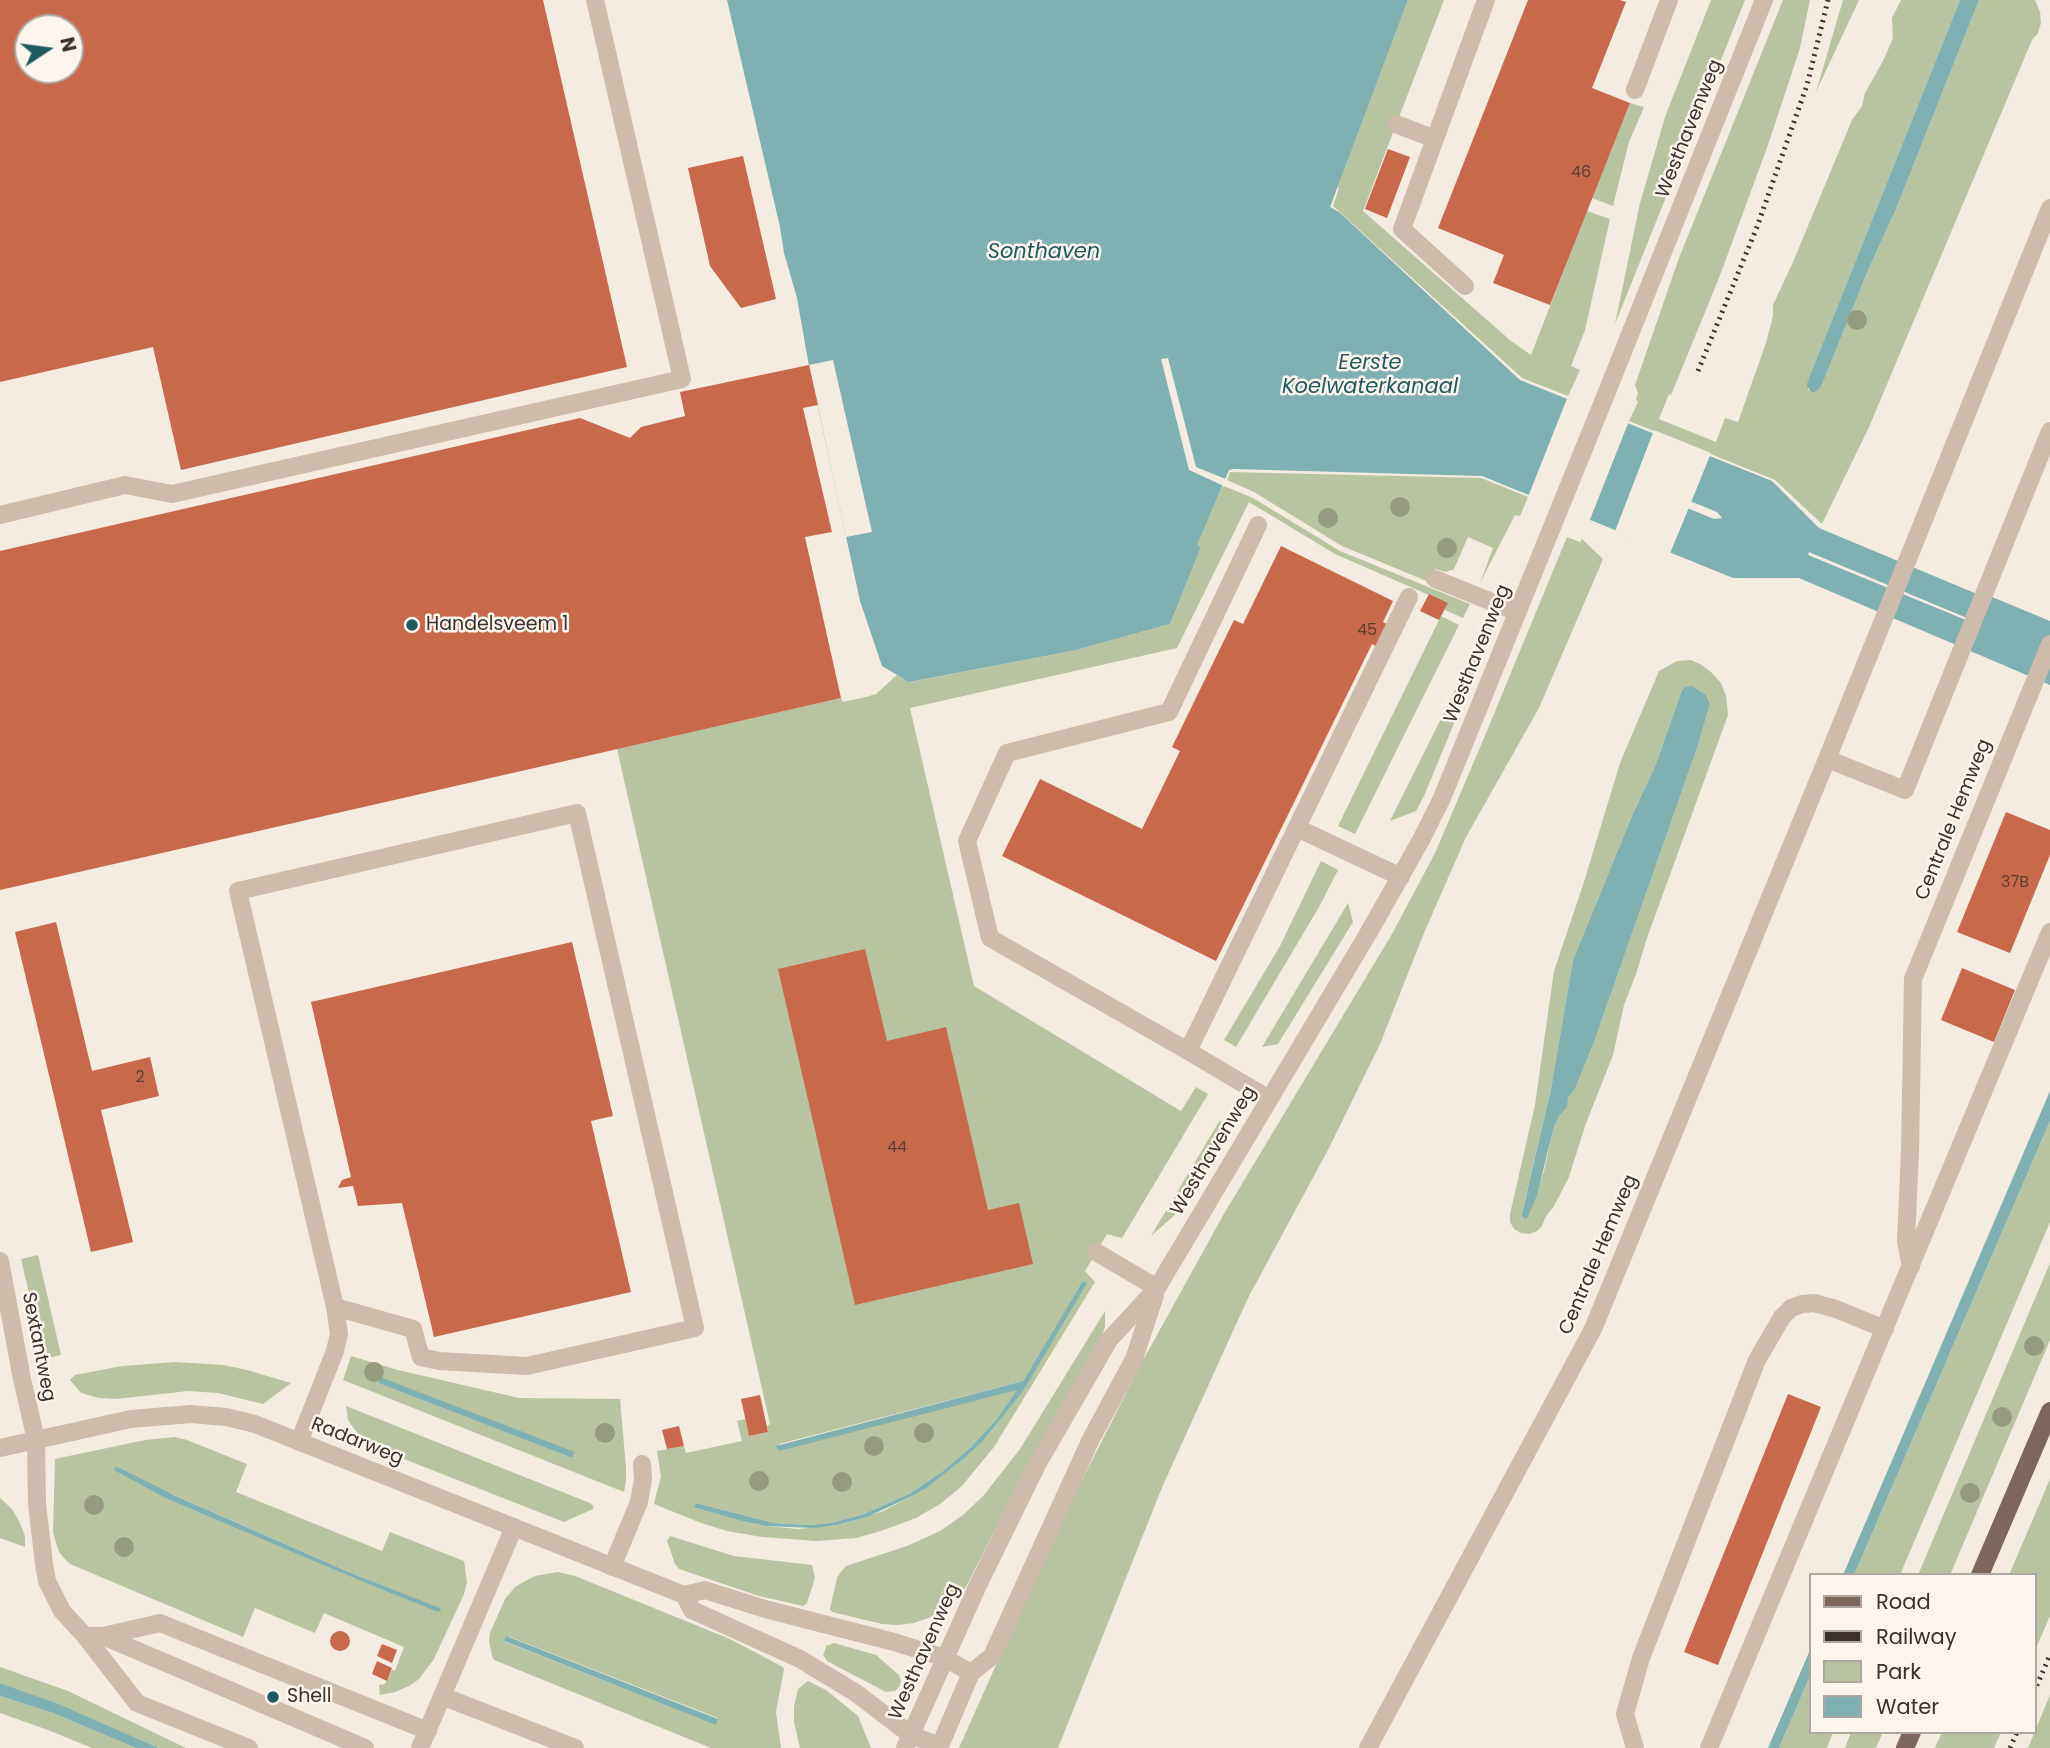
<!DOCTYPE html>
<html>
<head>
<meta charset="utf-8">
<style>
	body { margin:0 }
	#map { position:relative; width:2050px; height:1748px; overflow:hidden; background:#f4ebe1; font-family:Poppins,sans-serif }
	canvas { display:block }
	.legend { position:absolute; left:1809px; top:1573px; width:228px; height:161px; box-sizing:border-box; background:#fbf5ee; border:2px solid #aea6a0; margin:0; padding:9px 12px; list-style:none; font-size:21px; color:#3b302b }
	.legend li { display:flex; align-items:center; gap:14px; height:35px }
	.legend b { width:35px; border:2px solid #aea6a0 }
	.north { position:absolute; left:14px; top:14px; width:70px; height:70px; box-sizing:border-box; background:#fbf5ee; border:2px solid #aea6a0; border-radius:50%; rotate:77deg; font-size:19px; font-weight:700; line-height:28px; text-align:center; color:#3b302b }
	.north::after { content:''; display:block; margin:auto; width:24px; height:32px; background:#1f5a5e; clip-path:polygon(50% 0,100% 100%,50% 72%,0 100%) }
</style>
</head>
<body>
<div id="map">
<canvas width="2050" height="1748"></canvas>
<ul class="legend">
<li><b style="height:9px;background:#7d675c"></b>Road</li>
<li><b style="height:9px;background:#3b302b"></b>Railway</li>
<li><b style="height:19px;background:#b8c4a0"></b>Park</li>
<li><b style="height:19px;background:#7fb0b2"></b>Water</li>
</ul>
<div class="north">N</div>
</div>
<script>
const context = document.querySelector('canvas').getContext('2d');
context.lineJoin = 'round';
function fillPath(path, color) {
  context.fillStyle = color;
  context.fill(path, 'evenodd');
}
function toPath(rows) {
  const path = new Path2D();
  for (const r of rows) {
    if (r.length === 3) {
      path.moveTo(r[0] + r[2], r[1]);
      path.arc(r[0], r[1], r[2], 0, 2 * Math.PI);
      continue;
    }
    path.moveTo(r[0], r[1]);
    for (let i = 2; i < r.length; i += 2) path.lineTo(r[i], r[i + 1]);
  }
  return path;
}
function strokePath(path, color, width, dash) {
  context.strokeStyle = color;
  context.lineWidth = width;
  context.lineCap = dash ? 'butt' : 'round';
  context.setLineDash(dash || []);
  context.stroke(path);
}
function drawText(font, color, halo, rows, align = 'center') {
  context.font = font + ' Poppins,sans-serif';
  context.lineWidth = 5;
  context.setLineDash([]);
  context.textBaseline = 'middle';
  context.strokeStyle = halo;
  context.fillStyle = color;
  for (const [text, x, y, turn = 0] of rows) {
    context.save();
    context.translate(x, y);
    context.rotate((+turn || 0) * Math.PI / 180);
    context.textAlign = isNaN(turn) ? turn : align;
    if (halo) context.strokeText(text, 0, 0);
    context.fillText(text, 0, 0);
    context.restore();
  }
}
fillPath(toPath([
	[1408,0,1444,0,1363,211,1511,341,1531,355,1587,211,1610,219,1585,330,1571,366,1580,370,1568,396,1522,378,1333,206,1339,188,1337,187],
	[1711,0,1745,0,1615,324,1640,203,1650,169,1665,117],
	[1783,0,1810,0,1800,48,1768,145,1719,278,1671,395,1669,394,1659,419,1716,442,1725,418,1738,422,1766,343,1773,316,1773,305,1793,262,1852,120,1862,106,1865,93,1884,59,1893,38,1892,18,1901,0,1960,0,1808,380,1808,389,1811,392,1825,377,1869,268,1896,209,1979,0,2035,0,2040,12,2041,23,2038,33,2032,40,1869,427,1822,524,1775,480,1629,421,1638,402,1636,400,1638,393,1635,385,1679,258],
	[1843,0,1859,0,1816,92],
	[1630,103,1644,107,1629,142,1613,206,1592,198],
	[1230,472,1481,478,1528,497,1520,516,1515,515,1480,583,1493,548,1468,537,1454,569,1446,572,1435,569,1429,582,1342,546,1254,492,1227,480],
	[1224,486,1253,498,1340,551,1470,604,1463,618,1445,610,1447,603,1335,554,1249,502,1177,648,910,708,974,986,1181,1111,1196,1087,1208,1094,1122,1238,1107,1234,1085,1271,1095,1282,994,1447,961,1487,940,1504,916,1518,881,1531,856,1538,817,1541,762,1537,727,1531,701,1523,654,1504,661,1476,657,1451,684,1446,686,1453,742,1441,737,1421,745,1419,750,1436,768,1432,767,1426,770,1424,617,749,841,698,843,702,866,697,876,694,897,675,910,682,1072,651,1170,624,1201,547,1196,545,1222,487],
	[1083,1282,1022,1393,982,1442,967,1456,910,1497,883,1511,853,1521,837,1525,798,1529,766,1526,742,1521,695,1506,696,1503,774,1523,809,1525,831,1523,864,1514,909,1494,943,1471,971,1447,996,1420,1018,1389,780,1450,779,1444,1023,1381],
	[1567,537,1580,542,1582,539,1603,559,1598,571,1539,708,1466,837,1424,933,1380,1044,1329,1148,1248,1298,1163,1485,1058,1748,959,1748,1028,1593,1080,1484,1142,1362,1225,1212,1392,934,1435,853,1484,738],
	[1441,616,1459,625,1355,834,1338,826],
	[1492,616,1497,619,1424,796,1416,811,1390,821],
	[1691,660,1702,665,1712,673,1721,683,1726,696,1728,715,1647,938,1636,974,1624,1005,1613,1055,1585,1126,1569,1177,1554,1206,1545,1218,1542,1226,1537,1231,1529,1234,1521,1233,1514,1229,1510,1222,1510,1214,1535,1105,1554,971,1584,882,1620,763,1659,671,1677,661],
	[1692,686,1706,695,1710,704,1697,748,1594,1042,1575,1089,1568,1098,1566,1107,1560,1115,1554,1127,1544,1171,1528,1217,1522,1214,1524,1204,1551,1089,1573,960,1632,816,1656,764,1682,690],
	[1321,861,1338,870,1319,907,1236,1047,1224,1040,1280,946],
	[1348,903,1353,922,1278,1044,1262,1047],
	[1220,1120,1224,1136,1176,1214,1151,1236],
	[2050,1121,2050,1222,1900,1575,1854,1575],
	[38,1255,61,1355,48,1358,41,1344,21,1259],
	[2050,1263,2050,1340,1950,1575,1918,1575],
	[1105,1311,1105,1327,1100,1341,1031,1459,966,1587,956,1599,945,1609,931,1617,914,1623,897,1625,882,1624,832,1612,830,1609,837,1578,840,1573,846,1566,907,1546,940,1531,963,1515,984,1495,1020,1449],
	[351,1356,398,1370,519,1398,620,1399,626,1468,626,1481,624,1492,343,1380],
	[380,1378,575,1453,572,1458,378,1383],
	[175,1362,223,1365,247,1370,291,1383,263,1404,218,1393,188,1391,116,1399,99,1398,81,1393,70,1380,75,1375,122,1366],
	[346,1406,590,1503,593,1506,593,1509,564,1522,376,1448,360,1436,352,1426,348,1420],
	[175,1437,187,1440,247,1464,236,1492,382,1551,390,1532,464,1561,467,1582,464,1594,434,1659,419,1679,409,1686,395,1692,380,1695,379,1685,385,1684,392,1670,395,1671,404,1647,324,1613,315,1633,255,1608,243,1637,70,1564,64,1558,59,1552,53,1533,55,1459,145,1440],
	[116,1466,163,1490,440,1612,165,1498,115,1470],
	[2050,1479,2050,1616,2034,1653,2034,1575,2009,1575],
	[0,1498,12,1509,19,1521,25,1536,25,1547,0,1538],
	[670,1536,734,1556,812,1565,815,1578,807,1603,803,1606,759,1596,679,1569,675,1564,667,1541],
	[558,1572,575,1576,730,1639,783,1667,784,1669,776,1712,781,1748,711,1748,494,1660,492,1656,489,1641,490,1633,505,1599,515,1587,525,1581,535,1576],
	[507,1636,718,1718,718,1719,715,1724,505,1642],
	[834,1643,876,1655,899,1675,901,1681,899,1687,895,1691,886,1692,827,1661,823,1655,825,1650,826,1646],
	[0,1667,68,1691,186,1748,159,1748,55,1703,0,1683],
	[1810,1676,1810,1732,1833,1732,1827,1748,1779,1748],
	[808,1681,826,1690,858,1716,871,1748,800,1748,794,1722,794,1707,798,1689],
	[2050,1695,2050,1748,2028,1748],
	[0,1696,53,1713,136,1748,92,1748,48,1730,0,1713],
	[1851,1732,1883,1732,1876,1748,1845,1748],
	[1942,1732,2001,1732,1994,1748,1935,1748]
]), '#b8c4a0');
fillPath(toPath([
	[727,0,1408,0,1330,207,1339,212,1520,380,1772,481,1819,528,1989,599,1992,597,2050,621,2050,685,1799,578,1733,578,1482,476,1233,469,1229,470,1197,545,1201,547,1170,624,1072,651,909,682,882,666,860,601,809,366,797,298,784,253,780,227],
	[1638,480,1717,512,1722,518,1714,519,1636,487],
	[1809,552,1979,623,1978,625,1808,555],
	[1960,0,1979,0,1896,209,1869,268,1825,377,1820,388,1815,392,1811,392,1807,386,1808,380],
	[1692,686,1706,695,1710,704,1697,748,1594,1042,1575,1089,1568,1098,1567,1107,1560,1115,1554,1127,1537,1195,1528,1217,1524,1219,1522,1214,1524,1205,1551,1089,1573,960,1632,816,1656,764,1682,690,1685,687],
	[2050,1091,2050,1121,1854,1575,1843,1575],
	[1083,1281,1087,1283,1022,1393,982,1442,967,1456,926,1488,910,1497,867,1517,837,1525,814,1528,766,1526,742,1521,694,1507,696,1503,774,1523,809,1525,831,1523,864,1514,909,1494,943,1471,971,1447,996,1420,1017,1390,779,1451,776,1446,1023,1381],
	[380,1377,575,1452,572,1458,378,1383],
	[116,1466,176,1496,358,1576,440,1608,441,1610,438,1612,371,1585,165,1498,114,1470],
	[506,1636,718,1719,716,1725,504,1641],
	[1810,1650,1810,1676,1779,1748,1768,1748],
	[0,1683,56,1703,159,1748,136,1748,53,1713,0,1696]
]), '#7fb0b2');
fillPath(toPath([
	[1168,358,1196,467,1228,480,1226,487,1189,470,1161,359],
	[833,360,872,532,846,537,809,365],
	[1568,396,1629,421,1589,522,1528,497],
	[1654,430,1711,453,1690,505,1646,487,1690,505,1669,556,1614,534]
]), '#f4ebe1');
fillPath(toPath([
	[0,0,543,0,627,367,181,470,153,347,0,382],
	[28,28,70,28,70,70,28,70],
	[1528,0,1620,0,1626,2,1592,88,1630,103,1550,305,1493,283,1504,255,1438,228],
	[1388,149,1410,157,1387,218,1365,209],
	[743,156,776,299,741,308,710,266,688,168],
	[809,365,818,405,803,408,832,532,805,537,841,698,0,890,0,551,580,418,630,438,641,427,685,416,680,392],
	[1281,546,1393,601,1383,622,1389,625,1377,647,1372,644,1216,961,1002,856,1040,779,1142,829,1180,751,1172,747,1234,620,1243,624],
	[1429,594,1448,603,1439,620,1420,611],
	[2006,812,2050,830,2050,855,2010,953,1957,932],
	[56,922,92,1071,150,1057,159,1096,101,1110,133,1242,91,1252,15,932],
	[572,942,613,1116,591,1121,631,1292,434,1337,402,1203,358,1206,353,1186,338,1188,342,1180,351,1177,311,1002],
	[865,949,887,1041,946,1027,988,1210,1019,1203,1033,1264,855,1305,778,969],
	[1962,968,2015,990,1994,1042,1941,1020],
	[1788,1394,1821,1407,1718,1665,1684,1652],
	[760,1395,768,1432,749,1436,741,1399],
	[679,1426,684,1446,667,1449,662,1430],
	[340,1641,10],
	[382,1644,397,1650,392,1663,377,1656],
	[377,1661,392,1668,387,1681,372,1674]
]), '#c8694b');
strokePath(toPath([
	[1635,90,1669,0],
	[1396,124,1435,139],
	[1465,286,1402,229,1486,0],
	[0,515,125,485,172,494,682,379,595,0],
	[1258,525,1169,712,1007,753,967,841,990,938,1188,1051,1269,1099],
	[1435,579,1517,612],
	[1827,759,1905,790,2050,431],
	[1297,828,1401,877],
	[1188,1051,1409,597],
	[1096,1252,1157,1288],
	[0,1261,22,1379,36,1440,37,1504,44,1564,47,1581,62,1611,85,1636,103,1636,365,1748],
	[1911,1267,1906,1241,1910,1152,1913,979,2050,644],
	[299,1442,335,1351,339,1334,335,1307,238,891,577,813,695,1328,527,1366,439,1361,421,1357,413,1329,335,1307],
	[0,1448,131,1419,191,1414,226,1417,255,1424,684,1595,705,1590,765,1609,894,1642,945,1658,971,1673],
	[612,1567,639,1502,643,1480,642,1464],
	[684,1595,692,1610,800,1659,856,1693,911,1735,939,1746],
	[85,1636,137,1703,249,1748],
	[103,1636,160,1623,428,1731],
	[442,1696,575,1748],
	[420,1748,514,1527],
	[905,1748,978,1585,1038,1463,1109,1340,1157,1288,1369,932,1421,840,1442,798,1600,409,1764,0],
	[939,1748,971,1673,992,1656,1091,1439,1134,1359,1155,1295],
	[1368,1748,1593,1329,1827,759,2050,208],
	[1635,1748,1625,1714,1641,1658,1757,1360,1782,1317,1791,1308,1802,1304,1814,1303,1836,1309,1885,1329],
	[1709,1748,2050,932]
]), '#cdbbac', 18);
strokePath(toPath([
	[1980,1575,2050,1411],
	[1905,1748,1912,1732]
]), '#7d675c', 18);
strokePath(toPath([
	[1698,371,1757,227,1807,85,1828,0],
	[2034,1692,2050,1655],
	[2010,1748,2017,1732]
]), '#3b302b', 5, [2, 5]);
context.fillStyle = '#969b7f';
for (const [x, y] of [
	[1857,320],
	[1400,507],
	[1328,518],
	[1447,548],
	[2034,1346],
	[374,1372],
	[2002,1417],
	[605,1433],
	[924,1433],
	[874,1446],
	[759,1481],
	[842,1482],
	[1970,1493],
	[94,1505],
	[124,1547]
]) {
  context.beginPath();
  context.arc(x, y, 10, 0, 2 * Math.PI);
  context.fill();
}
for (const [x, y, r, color] of [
	[412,625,7,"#1f5a5e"],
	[273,1697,7,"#1f5a5e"]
]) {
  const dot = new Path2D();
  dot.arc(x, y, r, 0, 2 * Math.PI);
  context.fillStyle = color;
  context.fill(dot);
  strokePath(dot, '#fbf5ee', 2.5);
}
drawText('16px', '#5e3e33', null, [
	["46",1581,173],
	["45",1367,631],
	["37B",2015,883],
	["2",140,1078],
	["44",897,1148]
]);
drawText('19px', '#3b302b', '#fbf5ee', [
	["Westhavenweg",1690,129,-68],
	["Westhavenweg",1478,654,-68],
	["Centrale Hemweg",1954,820,-68],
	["Westhavenweg",1214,1151,-59],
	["Centrale Hemweg",1599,1255,-67],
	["Sextantweg",38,1347,79],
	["Radarweg",357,1442,22],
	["Westhavenweg",925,1652,-66]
]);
drawText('19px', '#3b302b', '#fbf5ee', [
	["Handelsveem 1",426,625],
	["Shell",287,1697]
], 'left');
drawText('italic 21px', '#1f5a5e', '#fbf5ee', [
	["Sonthaven",1044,253],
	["Eerste",1370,364],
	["Koelwaterkanaal",1370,388]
]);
</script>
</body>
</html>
